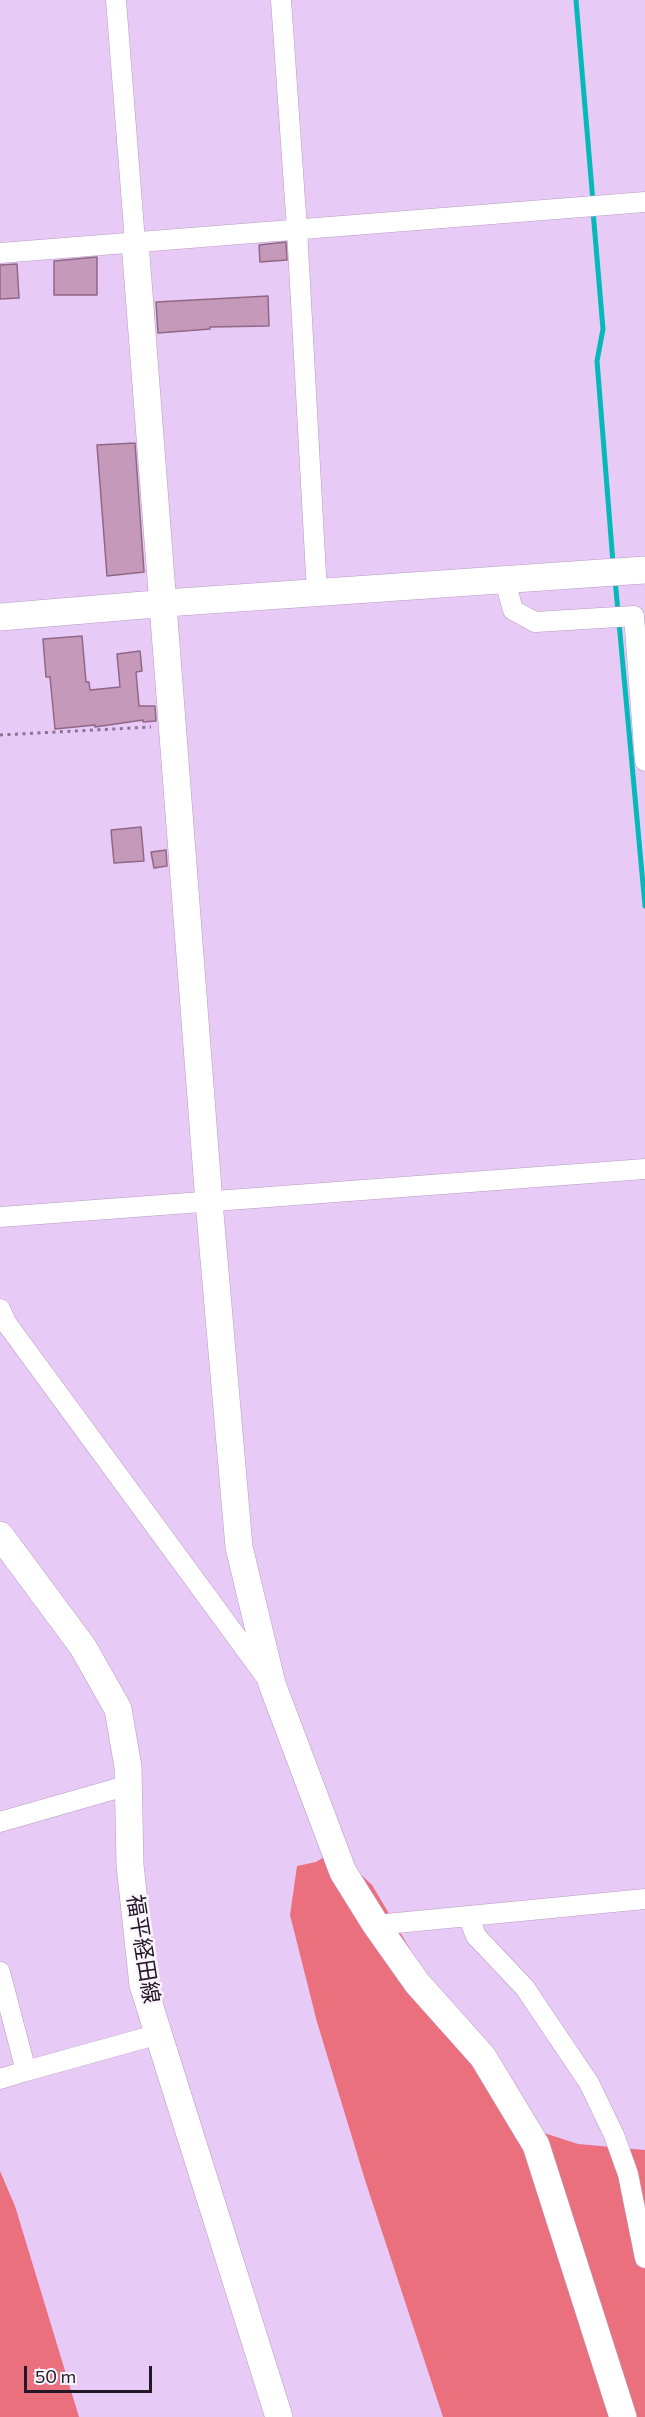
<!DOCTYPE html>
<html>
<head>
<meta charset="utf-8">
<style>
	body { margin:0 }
	#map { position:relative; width:645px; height:2417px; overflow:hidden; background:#e8caf6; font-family:Commissioner,sans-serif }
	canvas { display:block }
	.scale { position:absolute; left:24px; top:2366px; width:128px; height:27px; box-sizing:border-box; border:3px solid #231828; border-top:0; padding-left:8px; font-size:18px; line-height:21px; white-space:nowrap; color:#231828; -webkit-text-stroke:4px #fbf5fe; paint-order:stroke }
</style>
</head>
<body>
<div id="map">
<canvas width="645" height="2417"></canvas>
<div class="scale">50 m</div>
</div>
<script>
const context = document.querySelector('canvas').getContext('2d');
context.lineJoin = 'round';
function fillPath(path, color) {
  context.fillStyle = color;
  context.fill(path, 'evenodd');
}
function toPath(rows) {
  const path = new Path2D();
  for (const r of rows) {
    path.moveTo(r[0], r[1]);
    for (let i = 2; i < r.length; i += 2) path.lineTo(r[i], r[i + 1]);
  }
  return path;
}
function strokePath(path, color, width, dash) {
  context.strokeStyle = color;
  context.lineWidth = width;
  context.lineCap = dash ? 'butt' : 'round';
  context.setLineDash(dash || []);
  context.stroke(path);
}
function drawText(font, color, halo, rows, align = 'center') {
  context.font = font + ' Commissioner,"Noto Sans JP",sans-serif';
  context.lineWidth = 5;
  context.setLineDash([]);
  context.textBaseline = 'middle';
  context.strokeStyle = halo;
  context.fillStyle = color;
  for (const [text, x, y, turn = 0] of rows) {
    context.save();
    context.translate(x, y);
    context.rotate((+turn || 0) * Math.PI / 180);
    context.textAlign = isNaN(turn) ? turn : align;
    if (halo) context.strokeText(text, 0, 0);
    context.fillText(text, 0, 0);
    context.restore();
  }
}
fillPath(toPath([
	[324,1857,342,1857,372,1885,451,2018,541,2132,578,2144,645,2150,645,2417,443,2417,365,2180,317,2022,290,1915,297,1866,316,1862],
	[0,2171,15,2206,79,2417,0,2417]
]), '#ea707d');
strokePath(toPath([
	[576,0,593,202],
	[593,211,603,329,597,361,613,563],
	[615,579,645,906]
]), '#05b8b9', 5);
const building = toPath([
	[286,242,287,260,260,262,259,245,286,242],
	[97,257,97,295,54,295,54,261,97,257],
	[17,264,19,298,0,299,0,265,17,264],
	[268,296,269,326,210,327,210,329,158,333,156,302,268,296],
	[135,443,144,572,107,576,97,445,135,443],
	[82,636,86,682,89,682,90,690,120,687,117,654,140,651,142,671,136,672,139,706,155,706,156,721,143,722,143,720,95,727,95,725,55,729,50,677,46,677,43,639,82,636],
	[141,827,144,861,114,863,111,830,141,827],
	[166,850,167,866,154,868,151,852,166,850]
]);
fillPath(building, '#c599ba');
strokePath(building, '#906786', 1.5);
const street = toPath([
	[116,0,135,242],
	[281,0,297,229,317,593],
	[0,253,645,202],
	[505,581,513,610,535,622,634,616,645,761],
	[0,1217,645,1169],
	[0,1309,7,1324,266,1677],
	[0,1822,129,1785],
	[468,1916,476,1936,525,1988,589,2083,614,2135,628,2174,645,2258],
	[376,1925,645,1899],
	[0,1972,26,2071,159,2034],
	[0,2079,26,2071]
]);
const secondary = toPath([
	[135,242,209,1202,239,1547,272,1684,343,1872,376,1925,417,1983,483,2057,536,2145,623,2417],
	[0,617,180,602,645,570],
	[0,1535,83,1647,118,1709,128,1767,130,1865,143,1985,279,2417]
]);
strokePath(street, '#b79ac4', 21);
strokePath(secondary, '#b79ac4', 28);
strokePath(toPath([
	[0,735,151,727]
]), '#897492', 3, [3, 4.5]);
strokePath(street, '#fff', 20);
strokePath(secondary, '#fff', 27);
drawText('22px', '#231828', '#fbf5fe', [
	["福平経田線",143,1949,81]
]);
</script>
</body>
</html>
